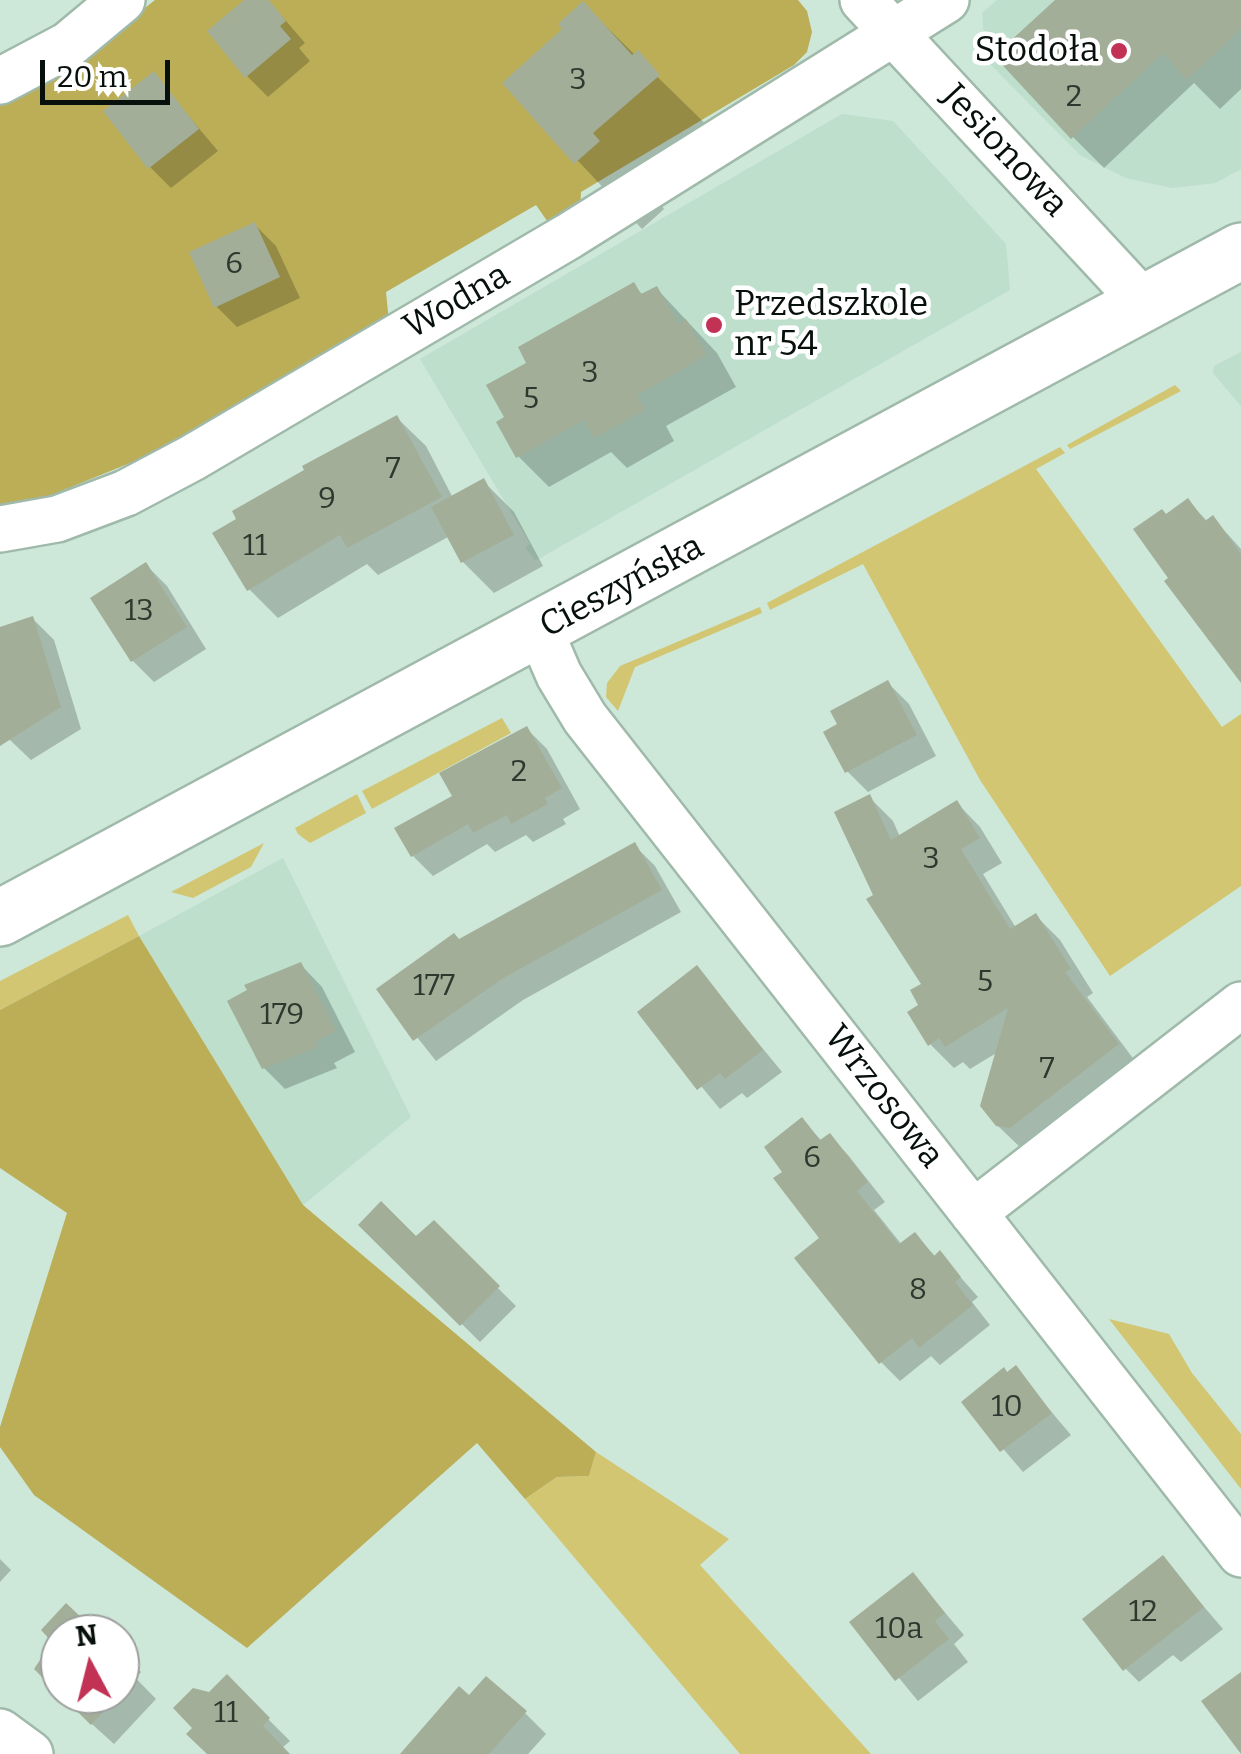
<!DOCTYPE html>
<html>
<head>
<meta charset="utf-8">
<style>
	body { margin:0 }
	#map { position:relative; width:1241px; height:1754px; overflow:hidden; background:#cde7d8; font-family:Bitter,serif }
	canvas { display:block }
	.north { position:absolute; left:40px; top:1614px; width:100px; height:100px; box-sizing:border-box; background:#fff; border:2px solid #9c9f9d; border-radius:50%; rotate:353deg; font-size:28px; font-weight:700; line-height:40px; text-align:center; color:#07100b }
	.north::after { content:''; display:block; margin:auto; width:35px; height:45px; background:#c13255; clip-path:polygon(50% 0,100% 100%,50% 72%,0 100%) }
	.scale { position:absolute; left:40px; top:60px; width:130px; height:45px; box-sizing:border-box; border:5px solid #07100b; border-top:0; padding-left:12px; font-size:30px; line-height:35px; white-space:nowrap; color:#07100b; -webkit-text-stroke:8px #fff; paint-order:stroke }
</style>
</head>
<body>
<div id="map">
<canvas width="1241" height="1754"></canvas>
<div class="north">N</div>
<div class="scale">20 m</div>
</div>
<script>
const context = document.querySelector('canvas').getContext('2d');
context.lineJoin = 'round';
function fillPath(path, color) {
  context.fillStyle = color;
  context.fill(path, 'evenodd');
}
function toPath(rows) {
  const path = new Path2D();
  for (const r of rows) {
    path.moveTo(r[0], r[1]);
    for (let i = 2; i < r.length; i += 2) path.lineTo(r[i], r[i + 1]);
  }
  return path;
}
function strokePath(path, color, width, dash) {
  context.strokeStyle = color;
  context.lineWidth = width;
  context.lineCap = dash ? 'butt' : 'round';
  context.setLineDash(dash || []);
  context.stroke(path);
}
function drawText(font, color, halo, rows, align = 'center') {
  context.font = font + ' Bitter,serif';
  context.lineWidth = 9;
  context.setLineDash([]);
  context.textBaseline = 'middle';
  context.strokeStyle = halo;
  context.fillStyle = color;
  for (const [text, x, y, turn = 0] of rows) {
    context.save();
    context.translate(x, y);
    context.rotate((+turn || 0) * Math.PI / 180);
    context.textAlign = isNaN(turn) ? turn : align;
    if (halo) context.strokeText(text, 0, 0);
    context.fillText(text, 0, 0);
    context.restore();
  }
}
fillPath(toPath([
	[997,0,1241,0,1241,169,1215,183,1172,188,1126,178,1080,155,986,60,982,13],
	[842,114,893,121,1006,244,1010,290,535,561,525,547,530,544,420,359],
	[1241,352,1241,406,1213,373,1214,366],
	[283,858,411,1117,303,1205,139,936]
]), '#bddfcc');
fillPath(toPath([
	[1175,385,1181,391,1070,449,1067,445],
	[1060,447,1065,453,1036,469,1222,727,1241,714,1241,886,1110,976,980,780,863,564,770,610,767,603],
	[760,607,762,613,635,667,618,711,606,697,607,683,620,666],
	[502,718,511,733,372,809,362,791],
	[357,794,366,813,310,843,298,834,295,828],
	[264,843,251,867,193,898,171,892],
	[128,915,139,936,0,1010,0,981],
	[1109,1319,1169,1334,1192,1373,1241,1434,1241,1489],
	[596,1452,729,1539,700,1565,871,1754,740,1754,525,1499,557,1477,589,1476]
]), '#d3c672');
fillPath(toPath([
	[155,0,798,0,807,11,812,32,807,52,794,65,581,192,580,212,552,228,536,205,386,292,389,322,194,437,49,496,0,505,0,101,84,56],
	[139,936,303,1205,596,1452,589,1476,557,1477,525,1499,477,1443,247,1648,34,1495,0,1447,0,1427,67,1213,0,1168,0,1010]
]), '#bbae57');
fillPath(toPath([
	[248,0,268,0,305,43,299,48,310,61,268,97,247,76],
	[1059,0,1241,0,1241,89,1220,109,1194,83,1104,168,1073,137],
	[583,4,724,142,658,201,664,209,642,229,505,83,565,29],
	[154,75,218,151,171,188,150,167],
	[255,225,276,246,300,298,237,327,216,306],
	[633,285,644,296,657,289,717,353,736,387,666,426,674,441,627,468,611,452,549,487,518,456,507,418,530,364],
	[397,418,426,446,453,498,483,481,514,512,543,566,494,593,463,562,450,536,378,575,367,564,278,618,249,589,240,520],
	[1188,501,1208,522,1213,518,1241,549,1241,675,1171,579,1166,517],
	[146,565,167,586,206,649,154,682,133,661,94,598],
	[33,619,54,640,81,729,31,760,10,740,0,706,0,629],
	[888,683,909,704,936,756,868,792,847,771],
	[527,729,547,749,580,809,563,819,566,824,533,842,526,835,495,852,487,844,433,876,413,856,455,796],
	[869,797,893,821,900,837,957,803,980,827,1002,863,983,874,1016,928,1036,916,1060,940,1093,993,1087,997,1141,1069,1022,1149,997,1125,998,1052,970,1069,963,1062,954,1068,930,1044,922,1006,924,984,876,896],
	[634,845,655,866,681,912,523,1000,436,1061,379,989],
	[301,965,322,987,355,1052,334,1063,337,1068,285,1089,264,1068],
	[697,968,782,1072,747,1098,742,1093,720,1109,640,1012],
	[801,1120,822,1141,830,1136,848,1155,885,1202,874,1210,902,1245,915,1235,936,1257,940,1254,978,1297,972,1302,990,1325,940,1365,931,1356,900,1381,881,1362,786,1172],
	[433,1224,516,1306,480,1342,362,1225,416,1240],
	[1015,1369,1071,1435,1023,1472,964,1403],
	[0,1559,11,1570,0,1582],
	[1163,1559,1223,1629,1181,1662,1173,1655,1139,1682,1118,1661],
	[913,1575,964,1635,954,1644,968,1662,918,1701,853,1622],
	[44,1630,93,1634,60,1634,60,1694,120,1694,120,1662,156,1699,114,1744,61,1696,39,1674,55,1642],
	[227,1678,290,1741,282,1748,288,1754,216,1754,210,1695],
	[469,1698,525,1713,546,1734,528,1754,415,1754]
]), '#0003');
fillPath(toPath([
	[244,0,269,0,286,21,280,26,291,39,245,78,207,31],
	[1055,0,1241,0,1241,29,1187,80,1163,53,1071,139,994,56],
	[583,1,632,55,638,50,660,75,593,133,600,141,574,164,502,83,562,29,558,24],
	[154,71,199,129,148,169,103,111],
	[255,222,280,277,214,308,189,252],
	[634,282,641,294,657,286,678,324,686,319,707,355,637,395,645,410,594,438,584,420,516,458,496,422,504,417,486,385,526,363,518,347],
	[397,415,442,497,347,548,340,535,247,591,212,533,236,519,232,511,304,470,302,466],
	[484,478,514,535,461,563,431,507],
	[1188,498,1205,521,1213,515,1241,554,1241,683,1164,581,1168,578,1133,529,1162,509,1166,514],
	[146,562,187,627,131,662,90,598],
	[33,616,61,707,0,746,0,627],
	[888,680,917,735,845,773,823,732,837,724,830,711],
	[527,726,562,788,545,798,548,804,511,824,507,815,473,833,468,824,411,857,394,828,452,796,439,773],
	[870,794,891,840,957,800,980,838,961,849,1010,929,1036,913,1071,969,1065,972,1119,1044,1010,1128,996,1126,980,1106,1008,1008,945,1047,939,1038,928,1046,907,1012,918,1005,910,990,921,984,866,899,873,895,834,812],
	[635,842,662,890,502,979,413,1041,376,989,454,933,459,939],
	[301,962,336,1031,315,1042,318,1047,262,1069,227,1001,247,990,244,985],
	[697,965,763,1050,725,1079,720,1073,697,1090,637,1012],
	[802,1117,820,1140,830,1133,868,1182,857,1191,899,1244,915,1232,934,1256,940,1250,961,1277,955,1282,973,1305,919,1348,912,1338,879,1364,794,1258,819,1238,773,1178,782,1172,764,1147],
	[381,1201,416,1236,434,1220,500,1286,460,1326,358,1225],
	[1016,1365,1052,1413,1000,1452,961,1402,1004,1367,1007,1372],
	[1163,1555,1204,1607,1123,1671,1082,1619],
	[913,1572,945,1613,935,1621,949,1639,895,1681,849,1622],
	[66,1603,99,1634,60,1634,60,1694,120,1694,120,1653,141,1672,91,1725,34,1669,52,1642,41,1630],
	[1241,1672,1241,1754,1201,1701],
	[227,1674,270,1718,263,1726,290,1754,207,1754,186,1734,192,1728,173,1708,193,1688,209,1692],
	[486,1676,527,1711,489,1754,400,1754,459,1686,469,1695]
]), '#a2ae98');
const minor = toPath([
	[863,0,1144,303],
	[0,81,68,45,122,0],
	[0,529,57,519,126,493,192,458,569,236,946,0],
	[540,631,559,675,585,718,1241,1554],
	[973,1213,1241,1005],
	[0,1732,30,1754]
]);
const major = toPath([
	[0,918,1241,251]
]);
strokePath(minor, '#9fb9aa', 50);
strokePath(major, '#9fb9aa', 60);
strokePath(minor, '#fff', 45);
strokePath(major, '#fff', 55);
for (const [x, y, r, color] of [
	[1119,51,10,"#c13255"],
	[714,325,10,"#c13255"]
]) {
  const dot = new Path2D();
  dot.arc(x, y, r, 0, 2 * Math.PI);
  context.fillStyle = color;
  context.fill(dot);
  strokePath(dot, '#fff', 4);
}
drawText('30px', '#2e382e', null, [
	["3",578,81],
	["2",1074,98],
	["6",234,265],
	["3",590,374],
	["5",531,400],
	["7",393,470],
	["9",327,500],
	["11",255,547],
	["13",139,612],
	["2",519,773],
	["3",931,860],
	["5",985,983],
	["177",434,987],
	["179",282,1016],
	["7",1047,1070],
	["6",812,1159],
	["8",918,1291],
	["10",1007,1408],
	["12",1143,1613],
	["10a",899,1630],
	["11",226,1714]
]);
drawText('35px', '#07100b', '#fff', [
	["Stodoła",1099,51],
	["Przedszkole",734,305,"left"],
	["nr 54",734,345,"left"]
], 'right');
drawText('35px', '#07100b', '#fff', [
	["Jesionowa",1004,151,47],
	["Wodna",457,302,-30],
	["Cieszyńska",622,587,-28],
	["Wrzosowa",883,1097,52]
]);
</script>
</body>
</html>
